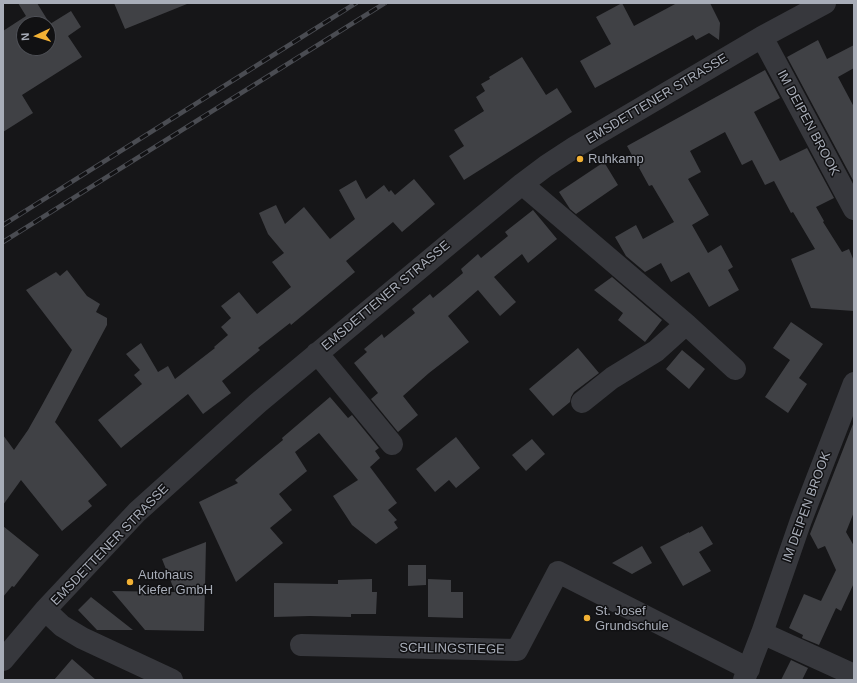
<!DOCTYPE html>
<html>
<head>
<meta charset="utf-8">
<style>
	body { margin:0 }
	#map { position:relative; width:857px; height:683px; overflow:hidden; background:#161618; font-family:Helvetica,sans-serif }
	canvas { display:block }
	.frame { position:absolute; inset:0; border:4px solid #a8adb8; pointer-events:none }
	.north { position:absolute; left:16px; top:16px; width:40px; height:40px; box-sizing:border-box; background:#111113; border:1px solid #4d4f55; border-radius:50%; rotate:266deg; font-size:11px; font-weight:700; line-height:16px; text-align:center; color:#a8adb8 }
	.north::after { content:''; display:block; margin:auto; width:14px; height:18px; background:#f2b134; clip-path:polygon(50% 0,100% 100%,50% 72%,0 100%) }
</style>
</head>
<body>
<div id="map">
<canvas width="857" height="683"></canvas>
<div class="frame"></div>
<div class="north">N</div>
</div>
<script>
const context = document.querySelector('canvas').getContext('2d');
context.lineJoin = 'round';
function fillPath(path, color) {
  context.fillStyle = color;
  context.fill(path, 'evenodd');
}
function toPath(rows) {
  const path = new Path2D();
  for (const r of rows) {
    path.moveTo(r[0], r[1]);
    for (let i = 2; i < r.length; i += 2) path.lineTo(r[i], r[i + 1]);
  }
  return path;
}
function strokePath(path, color, width, dash) {
  context.strokeStyle = color;
  context.lineWidth = width;
  context.lineCap = dash ? 'butt' : 'round';
  context.setLineDash(dash || []);
  context.stroke(path);
}
function drawText(font, color, halo, rows, align = 'center') {
  context.font = font + ' Helvetica,sans-serif';
  context.lineWidth = 3;
  context.setLineDash([]);
  context.textBaseline = 'middle';
  context.strokeStyle = halo;
  context.fillStyle = color;
  for (const [text, x, y, turn = 0] of rows) {
    context.save();
    context.translate(x, y);
    context.rotate((+turn || 0) * Math.PI / 180);
    context.textAlign = isNaN(turn) ? turn : align;
    if (halo) context.strokeText(text, 0, 0);
    context.fillText(text, 0, 0);
    context.restore();
  }
}
fillPath(toPath([
	[18,3,37,3,50,24,71,11,81,27,68,36,82,57,22,95,33,113,3,132,3,31,26,16],
	[24,24,48,24,48,48,24,48],
	[114,3,187,3,187,4,125,29],
	[622,3,634,26,677,3,710,3,720,23,719,40,709,33,696,40,693,35,595,88,580,61,611,44,596,17],
	[818,40,827,59,854,45,854,68,838,77,854,107,854,182,787,57],
	[522,57,546,95,557,88,572,112,464,180,449,156,464,146,454,130,484,111,476,97,485,91,481,84,490,79,489,77],
	[765,70,780,98,754,112,780,161,807,148,834,198,816,207,824,221,823,222,842,252,849,249,854,261,854,311,811,308,791,259,815,249,793,212,791,213,774,181,765,185,752,160,742,165,725,132,690,151,701,172,688,179,709,215,692,225,708,253,721,245,733,267,728,270,739,290,709,307,689,272,671,282,661,263,645,272,626,256,615,237,636,225,643,239,674,222,652,185,649,186,627,146],
	[604,162,618,185,576,214,570,209,559,192],
	[414,179,435,204,402,232,393,222,346,261,355,272,291,325,290,323,258,348,260,350,222,381,231,393,203,414,188,394,121,448,98,420,142,384,134,375,140,370,126,354,141,343,158,372,168,366,175,379,215,348,214,347,228,335,221,327,231,318,221,306,239,292,257,314,291,287,272,262,284,253,268,234,259,213,276,205,285,224,304,207,330,239,355,219,339,190,356,180,366,199,384,185,389,192,391,190,395,195],
	[533,210,557,239,528,263,522,254,494,277,516,302,500,316,478,290,448,316,469,342,429,373,403,396,418,415,398,432,371,399,378,393,354,363,367,352,364,349,382,334,384,338,415,313,412,309,430,294,433,298,450,284,463,273,461,269,478,254,481,258,508,236,505,232],
	[67,270,87,296,100,304,96,312,107,318,107,325,55,422,107,485,88,501,92,506,62,531,21,480,3,505,3,435,14,450,28,430,41,407,72,350,26,290,56,272,60,276],
	[612,277,662,320,645,342,618,320,623,313,594,290],
	[791,322,823,344,799,378,807,384,788,413,765,397,790,360,773,348],
	[578,348,599,373,574,392,571,397,570,402,553,416,529,389],
	[682,350,705,369,689,389,666,369],
	[330,397,348,418,352,415,379,448,375,451,380,458,370,467,397,503,388,510,397,520,394,522,398,528,376,544,352,525,333,496,358,480,319,433,295,452,307,471,279,494,292,510,270,528,283,543,236,582,199,502,238,483,235,480,283,440,282,438],
	[853,424,854,424,854,512,846,532,854,546,854,583,841,611,836,608,819,645,802,638,803,635,789,628,804,594,821,601,836,570,825,546,818,549,810,534],
	[456,437,480,468,456,488,449,480,435,492,416,469],
	[532,439,545,454,526,471,512,455],
	[3,526,39,555,14,587,12,586,3,597],
	[702,526,713,544,699,552,711,571,683,586,660,547,689,532,689,533],
	[206,542,204,631,145,630,112,591,175,592,162,559],
	[642,546,652,563,632,574,612,563],
	[408,565,426,565,426,585,408,586],
	[372,579,372,592,377,592,376,614,351,614,351,617,310,616,274,617,274,583,338,584,338,580],
	[428,579,451,580,451,592,463,592,463,618,428,617],
	[91,597,133,630,97,630,78,610],
	[72,659,96,680,54,680],
	[791,660,808,668,802,680,781,680]
]), '#404145');
strokePath(toPath([
	[762,37,854,209],
	[522,184,686,324,735,369],
	[317,353,392,444],
	[582,402,612,378,656,351,686,324],
	[45,610,62,626,82,638,172,680],
	[762,633,854,675],
	[301,645,517,650,558,572,749,669],
	[3,660,45,610,137,512,258,403,449,244,522,184,546,166,575,147,762,37,825,3],
	[744,680,762,633,801,520,854,383]
]), '#37383d', 22);
const rail = toPath([
	[3,225,356,3],
	[3,242,385,3]
]);
strokePath(rail, '#4a4c52', 4.5);
strokePath(rail, '#111113', 3, [9]);
for (const [x, y, r, color] of [
	[580,159,4,"#f2b134"],
	[130,582,4,"#f2b134"],
	[587,618,4,"#f2b134"]
]) {
  const dot = new Path2D();
  dot.arc(x, y, r, 0, 2 * Math.PI);
  context.fillStyle = color;
  context.fill(dot);
  strokePath(dot, '#111113', 1.5);
}
drawText('13px', '#a8adb8', '#111113', [
	["EMSDETTENER STRASSE",657,99,-31],
	["IM DEIPEN BROOK",808,123,62],
	["EMSDETTENER STRASSE",386,296,-40],
	["IM DEIPEN BROOK",807,507,-70],
	["EMSDETTENER STRASSE",110,545,-46],
	["SCHLINGSTIEGE",452,649,1]
]);
drawText('13px', '#a8adb8', '#111113', [
	["Ruhkamp",588,159],
	["Autohaus",138,575],
	["Kiefer GmbH",138,590],
	["St. Josef",595,611],
	["Grundschule",595,626]
], 'left');
</script>
</body>
</html>
